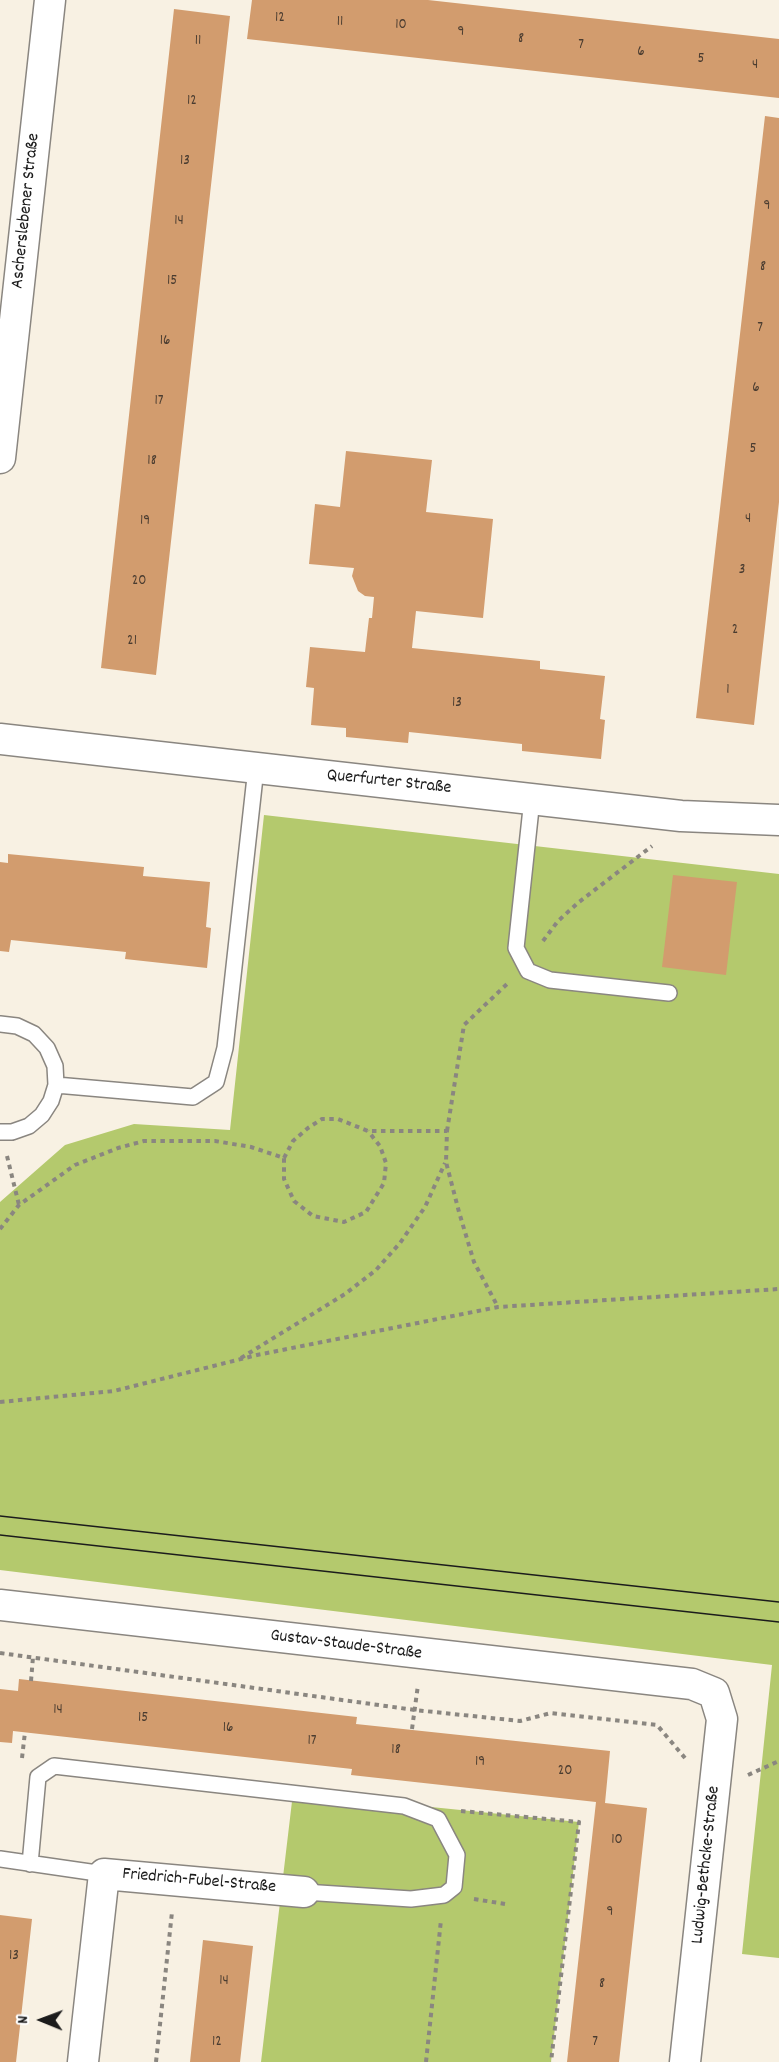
<!DOCTYPE html>
<html>
<head>
<meta charset="utf-8">
<style>
	body { margin:0 }
	#map { position:relative; width:779px; height:2062px; overflow:hidden; background:#f8f1e3; font-family:Dekko,sans-serif }
	canvas { display:block }
	.north { position:absolute; left:12px; top:1990px; width:60px; height:60px; -webkit-text-stroke:4px #fff; paint-order:stroke; rotate:271deg; font-size:16px; font-weight:700; line-height:24px; text-align:center; color:#1c1c1c }
	.north::after { content:''; display:block; margin:auto; width:21px; height:27px; background:#1c1c1c; clip-path:polygon(50% 0,100% 100%,50% 72%,0 100%) }
</style>
</head>
<body>
<div id="map">
<canvas width="779" height="2062"></canvas>
<div class="north">N</div>
</div>
<script>
const context = document.querySelector('canvas').getContext('2d');
context.lineJoin = 'round';
function fillPath(path, color) {
  context.fillStyle = color;
  context.fill(path, 'evenodd');
}
function toPath(rows) {
  const path = new Path2D();
  for (const r of rows) {
    path.moveTo(r[0], r[1]);
    for (let i = 2; i < r.length; i += 2) path.lineTo(r[i], r[i + 1]);
  }
  return path;
}
function strokePath(path, color, width, dash) {
  context.strokeStyle = color;
  context.lineWidth = width;
  context.lineCap = dash ? 'butt' : 'round';
  context.setLineDash(dash || []);
  context.stroke(path);
}
function drawText(font, color, halo, rows, align = 'center') {
  context.font = font + ' Dekko,sans-serif';
  context.lineWidth = 4.5;
  context.setLineDash([]);
  context.textBaseline = 'middle';
  context.strokeStyle = halo;
  context.fillStyle = color;
  for (const [text, x, y, turn = 0] of rows) {
    context.save();
    context.translate(x, y);
    context.rotate((+turn || 0) * Math.PI / 180);
    context.textAlign = isNaN(turn) ? turn : align;
    if (halo) context.strokeText(text, 0, 0);
    context.fillText(text, 0, 0);
    context.restore();
  }
}
fillPath(toPath([
	[264,815,779,874,779,1958,742,1954,772,1665,0,1570,0,1202,65,1145,134,1124,230,1130],
	[293,1793,579,1822,551,2062,261,2062]
]), '#b4c96d');
fillPath(toPath([
	[252,0,428,0,779,39,779,98,247,39],
	[174,9,230,16,156,675,101,668],
	[765,116,779,118,779,502,754,725,696,718],
	[346,451,432,460,426,512,493,519,483,618,416,611,412,648,540,661,540,669,605,676,600,719,605,720,601,759,522,751,522,744,409,732,408,743,346,737,346,728,311,725,314,688,306,687,310,647,365,652,369,618,372,618,374,597,365,596,358,591,352,576,354,568,309,564,315,504,340,507],
	[8,854,144,867,143,876,210,882,206,927,211,928,207,968,125,959,126,952,11,940,9,952,0,951,0,862,8,863],
	[673,875,737,882,726,975,662,967],
	[19,1679,357,1717,356,1724,610,1751,605,1803,647,1808,619,2062,567,2062,596,1802,351,1775,352,1769,13,1731,12,1743,0,1742,0,1689,18,1691],
	[0,1915,32,1919,16,2062,0,2062],
	[203,1940,253,1946,240,2062,190,2062]
]), '#d29c6e');
const lane = toPath([
	[532,799,516,948,528,971,550,980,669,993],
	[0,1024,17,1026,34,1034,47,1048,55,1066,56,1085,51,1101,42,1115,29,1126,12,1132,0,1132],
	[56,1085,193,1097,216,1082,225,1048,256,768],
	[0,1859,104,1874],
	[30,1864,38,1777,54,1766,404,1806,438,1819,457,1855,454,1887,444,1895,411,1899,304,1892]
]);
const street = toPath([
	[0,458,50,0],
	[0,739,681,816,779,820],
	[0,1605,692,1684,714,1693,722,1719,685,2062],
	[83,2062,104,1874,304,1892]
]);
strokePath(lane, '#8a8680', 18);
strokePath(street, '#8a8680', 33);
strokePath(toPath([
	[543,941,558,921,579,902,652,846],
	[447,1131,464,1025,507,984],
	[7,1156,19,1205],
	[284,1158,293,1141,308,1128,322,1119,338,1119,368,1131,447,1131,446,1162,459,1212,474,1262,498,1307],
	[0,1229,19,1205,75,1165,118,1148,144,1141,215,1141,251,1147,284,1158,284,1179,294,1201,313,1216,344,1222,366,1212,384,1183,386,1163,380,1146,368,1131],
	[241,1358,345,1294,376,1270,400,1243,425,1207,445,1163],
	[0,1402,114,1391,257,1355,498,1307,779,1289],
	[0,1653,415,1710,520,1721,551,1713,657,1725,685,1758],
	[31,1681,33,1657],
	[412,1729,418,1685],
	[22,1758,25,1732],
	[748,1775,779,1761],
	[461,1811,579,1822,551,2062],
	[474,1899,505,1904],
	[156,2062,172,1912],
	[426,2062,441,1920]
]), '#8a8680', 4, [4.5, 4.5]);
strokePath(lane, '#fff', 15);
strokePath(street, '#fff', 30);
strokePath(toPath([
	[0,1516,779,1602],
	[0,1535,779,1622]
]), '#1c1c1c', 1.5);
drawText('15px', '#4a3c30', null, [
	["12",280,19],
	["11",340,23],
	["10",401,26],
	["9",461,33],
	["8",521,40],
	["11",198,42],
	["7",581,46],
	["6",641,53],
	["5",701,60],
	["4",755,66],
	["12",192,102],
	["13",185,162],
	["9",767,207],
	["14",179,222],
	["8",763,268],
	["15",172,282],
	["7",760,329],
	["16",165,342],
	["6",756,389],
	["17",159,402],
	["5",753,450],
	["18",152,462],
	["4",748,520],
	["19",145,522],
	["3",742,571],
	["20",139,582],
	["2",735,631],
	["21",132,642],
	["1",728,691],
	["13",457,704],
	["14",58,1711],
	["15",143,1719],
	["16",228,1729],
	["17",312,1742],
	["18",396,1751],
	["19",480,1763],
	["20",565,1772],
	["10",617,1841],
	["9",610,1913],
	["13",14,1957],
	["14",224,1982],
	["8",602,1985],
	["12",217,2043],
	["7",595,2043]
]);
drawText('18px', '#1c1c1c', '#fff', [
	["Ascherslebener Straße",27,211,-84],
	["Querfurter Straße",389,783,6],
	["Gustav-Staude-Straße",346,1646,7],
	["Ludwig-Bethcke-Straße",707,1865,-84],
	["Friedrich-Fubel-Straße",199,1882,5]
]);
</script>
</body>
</html>
